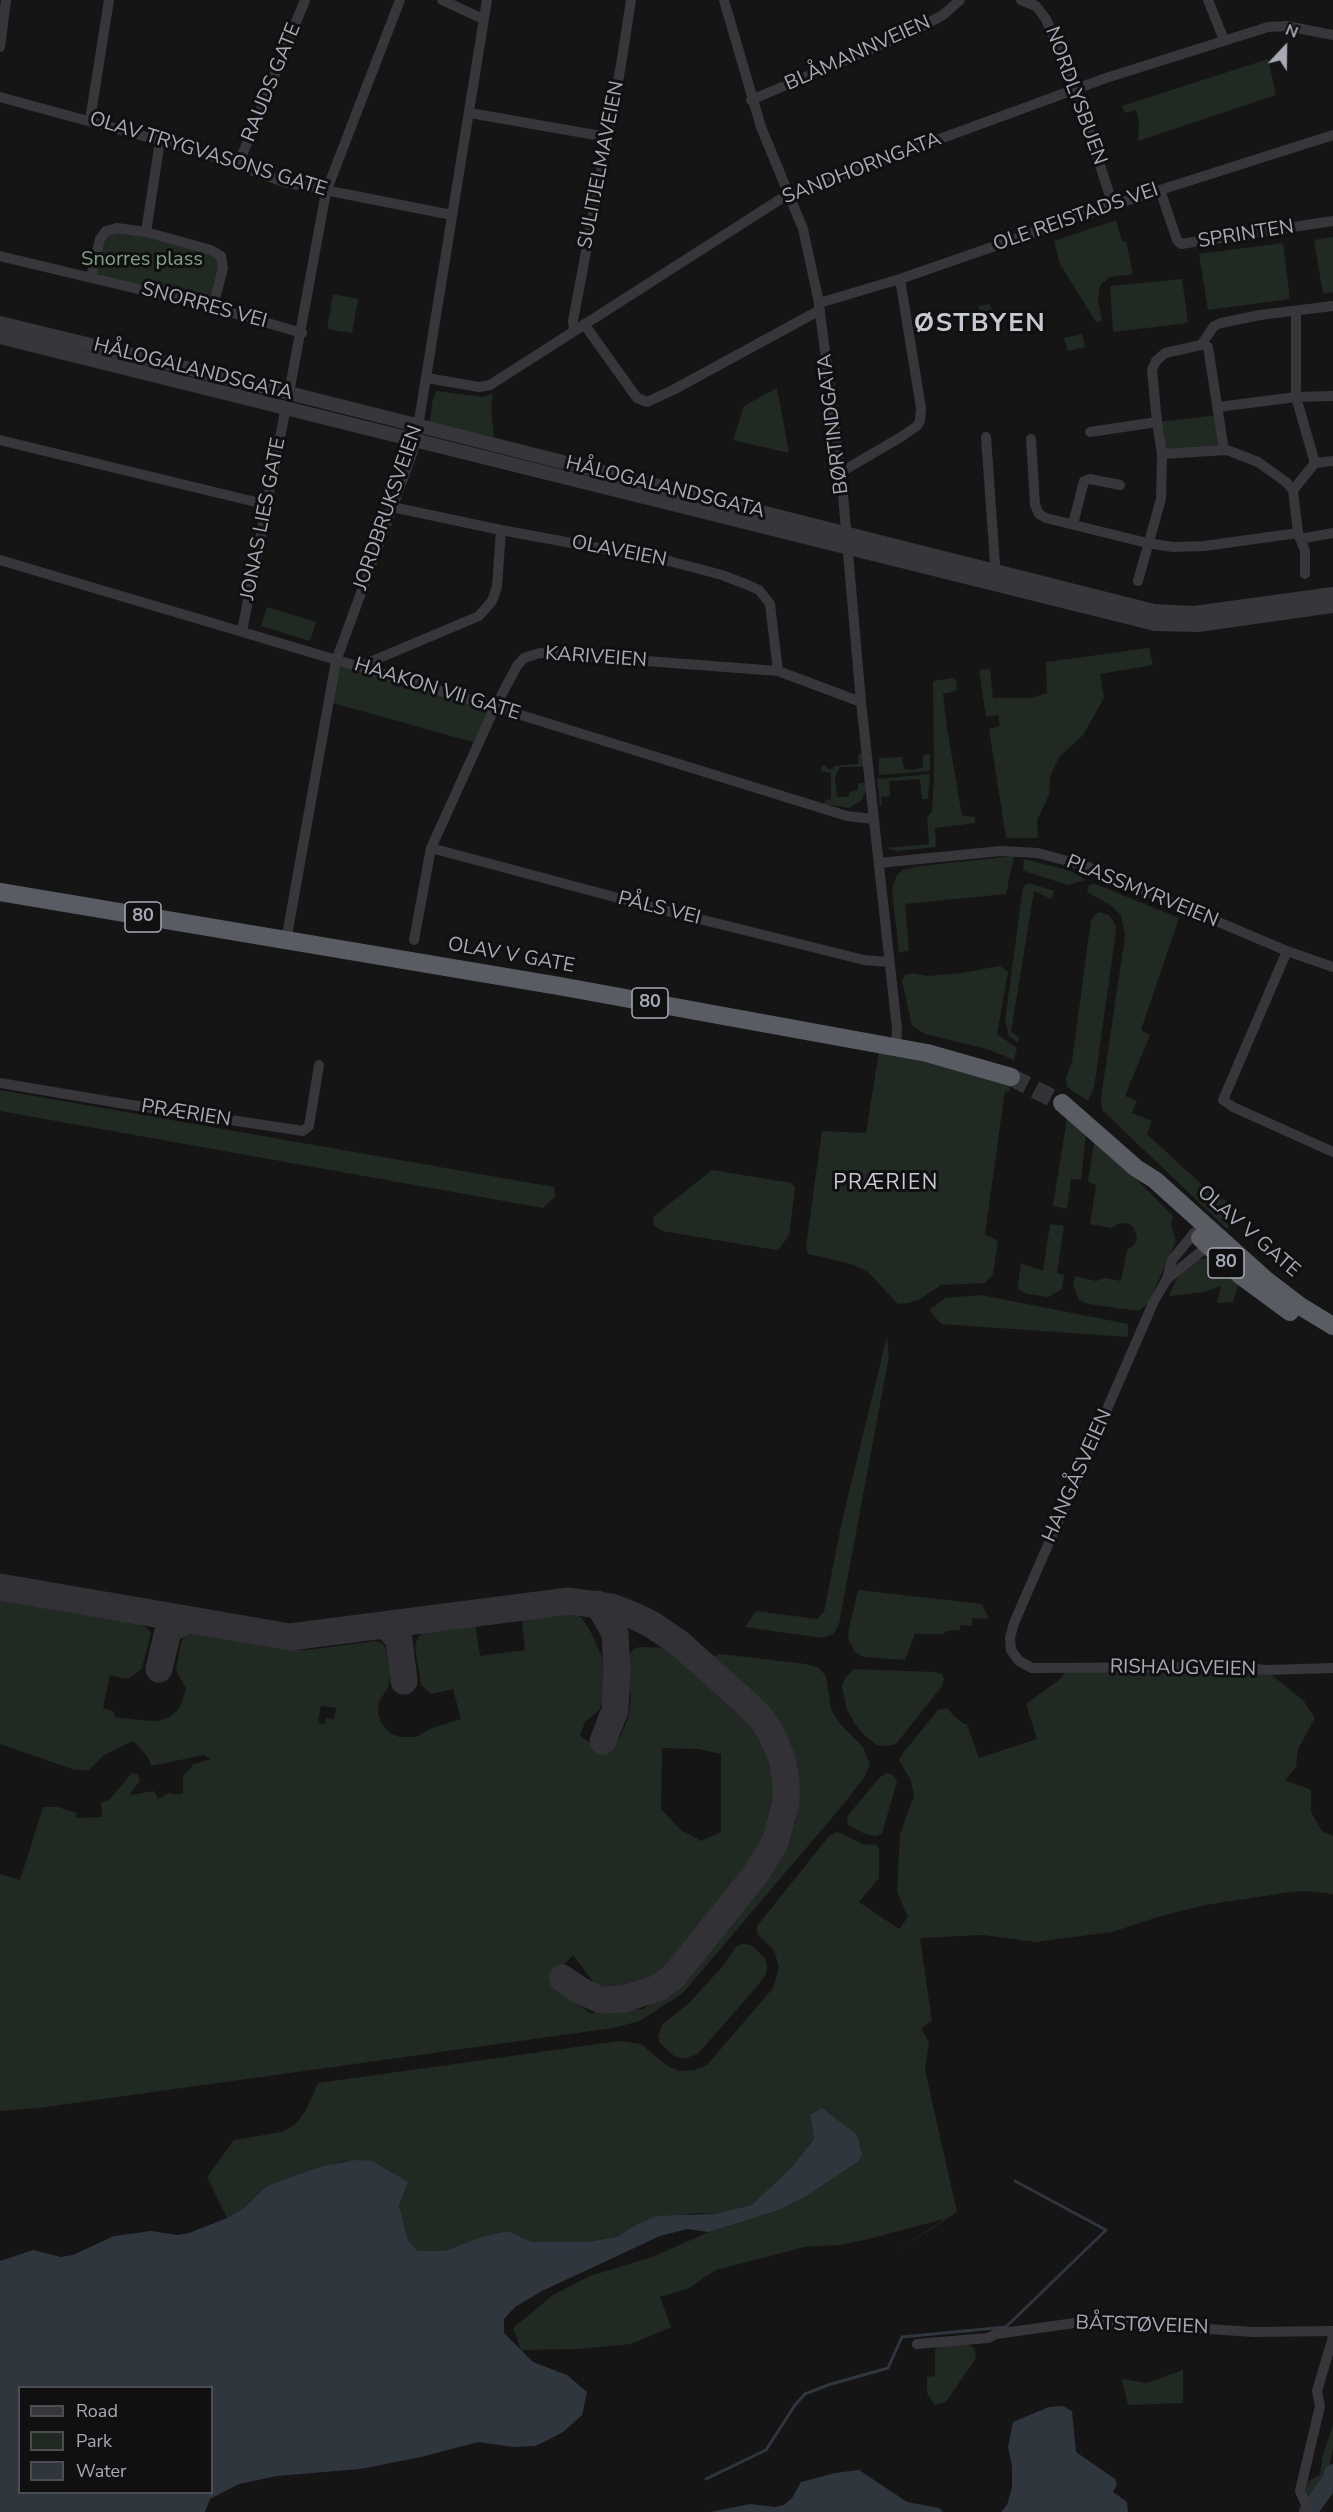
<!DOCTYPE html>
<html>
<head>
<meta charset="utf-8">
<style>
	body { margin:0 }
	#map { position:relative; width:1333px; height:2512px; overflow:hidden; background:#151516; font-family:"Nunito Sans",sans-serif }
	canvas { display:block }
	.legend { position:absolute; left:18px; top:2386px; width:195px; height:108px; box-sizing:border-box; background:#101011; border:2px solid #4c4e53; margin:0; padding:8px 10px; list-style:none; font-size:18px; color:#a7aab6 }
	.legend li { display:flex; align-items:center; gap:12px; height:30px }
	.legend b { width:30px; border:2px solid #4c4e53 }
	.north { position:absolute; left:1255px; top:18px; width:60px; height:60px; -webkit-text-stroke:4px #101011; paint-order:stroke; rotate:22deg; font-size:16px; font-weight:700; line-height:24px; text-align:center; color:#a7aab6 }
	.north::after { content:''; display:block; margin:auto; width:21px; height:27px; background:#a7aab6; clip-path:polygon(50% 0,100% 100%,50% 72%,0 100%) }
</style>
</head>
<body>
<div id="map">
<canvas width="1333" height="2512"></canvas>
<ul class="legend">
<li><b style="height:8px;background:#36363b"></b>Road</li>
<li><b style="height:16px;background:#212923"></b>Park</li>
<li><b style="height:16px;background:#2f363e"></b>Water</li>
</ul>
<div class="north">N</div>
</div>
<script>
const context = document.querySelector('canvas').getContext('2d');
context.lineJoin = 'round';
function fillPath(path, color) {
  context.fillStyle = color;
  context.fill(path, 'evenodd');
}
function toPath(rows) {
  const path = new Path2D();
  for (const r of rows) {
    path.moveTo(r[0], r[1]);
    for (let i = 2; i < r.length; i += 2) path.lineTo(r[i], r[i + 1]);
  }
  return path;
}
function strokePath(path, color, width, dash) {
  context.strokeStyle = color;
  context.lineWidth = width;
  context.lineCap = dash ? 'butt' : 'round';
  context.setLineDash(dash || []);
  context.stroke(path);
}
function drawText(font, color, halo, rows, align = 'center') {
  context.font = font + ' "Nunito Sans",sans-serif';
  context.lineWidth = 6;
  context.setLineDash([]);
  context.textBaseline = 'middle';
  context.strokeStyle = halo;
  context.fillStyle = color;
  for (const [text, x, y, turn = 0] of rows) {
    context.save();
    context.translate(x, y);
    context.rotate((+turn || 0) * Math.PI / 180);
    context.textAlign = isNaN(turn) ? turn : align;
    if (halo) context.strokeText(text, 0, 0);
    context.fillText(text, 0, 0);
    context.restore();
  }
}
fillPath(toPath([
	[1268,59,1276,95,1138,141,1139,121,1136,110,1125,113,1122,106],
	[1116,220,1122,242,1126,241,1133,274,1110,277,1100,285,1098,300,1102,321,1096,322,1060,264,1054,241],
	[117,228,221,256,213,307,91,277,100,239],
	[1333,237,1333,292,1323,294,1314,240],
	[1283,243,1290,299,1208,310,1199,254],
	[1182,279,1188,323,1113,332,1110,286],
	[333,294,358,299,352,333,327,329],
	[990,304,994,317,983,318,978,306],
	[1082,334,1085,347,1068,351,1064,338],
	[777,388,789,453,733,440,744,406],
	[436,391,483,397,493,394,491,407,494,438,430,422,432,403],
	[1219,415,1224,450,1162,454,1157,422],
	[267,607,316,622,310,641,261,626],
	[1149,648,1153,665,1100,674,1104,698,1083,735,1059,757,1050,777,1049,795,1037,820,1038,838,1006,838,989,729,1000,726,998,715,986,717,979,670,990,669,993,698,1032,698,1047,693,1046,662],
	[336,661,495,707,480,744,329,702],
	[954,678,957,682,956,691,943,694,947,728,962,816,975,817,975,823,935,828,936,847,898,851,886,848,929,844,927,817,932,812,934,776,933,681],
	[862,753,863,767,840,767,835,777,837,797,849,797,849,792,858,790,858,783,865,783,866,791,861,801,849,808,824,804,826,799,831,800,831,781,830,773,821,771,821,766,827,766,827,769,833,769,833,766,858,764,859,754],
	[930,754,930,771,879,775,879,758,902,757,904,769,913,770,923,767,923,755],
	[930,774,928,799,922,799,920,779,889,781,890,796,881,797,882,805,880,805,877,779],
	[1014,856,1006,894,905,904,909,950,899,953,892,889,897,875,902,870,920,866],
	[1024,859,1071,871,1086,880,1068,885,1030,873,1023,870],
	[1029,883,1054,891,1051,899,1034,891,1011,1032,1019,1037,1018,1043,1009,1036,1005,1020,1023,887],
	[1095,884,1179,918,1141,1030,1150,1035,1125,1096,1137,1101,1132,1113,1152,1121,1147,1134,1214,1196,1225,1200,1236,1218,1227,1229,1102,1110,1101,1098,1125,936,1121,915,1112,906,1087,892,1089,885],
	[1098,912,1109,915,1116,926,1116,931,1094,1088,1088,1101,1067,1087,1066,1079,1072,1061,1091,920],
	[1000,966,1008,972,997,1034,1017,1048,1014,1060,987,1049,925,1034,912,1026,902,981,905,975,911,973,928,976,961,973],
	[879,1051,931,1061,1010,1083,1009,1092,1005,1091,985,1234,998,1241,993,1274,985,1283,941,1285,920,1299,909,1303,898,1304,867,1271,851,1264,808,1254,806,1245,822,1131,866,1133],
	[0,1090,554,1187,555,1196,543,1208,0,1111],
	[1067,1118,1086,1133,1081,1180,1071,1179,1067,1209,1053,1206],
	[1095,1137,1173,1216,1171,1225,1176,1241,1148,1304,1139,1311,1088,1304,1079,1300,1073,1284,1075,1276,1096,1281,1105,1278,1121,1281,1127,1250,1134,1245,1137,1238,1134,1228,1128,1223,1118,1224,1112,1228,1090,1224,1096,1185,1088,1182],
	[712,1170,792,1183,795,1188,789,1235,780,1248,776,1250,662,1231,653,1224,654,1216],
	[1050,1224,1064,1226,1057,1273,1064,1275,1062,1289,1048,1297,1027,1294,1019,1290,1018,1285,1021,1263,1043,1271],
	[1211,1257,1239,1283,1233,1302,1217,1303,1221,1286,1204,1292,1169,1296,1176,1280,1186,1267,1196,1260],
	[981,1295,1128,1324,1128,1337,941,1324,929,1310,945,1298],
	[887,1336,889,1356,839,1624,834,1633,823,1638,745,1627,756,1611,817,1619,824,1612,842,1521],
	[858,1590,982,1604,989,1619,972,1618,972,1626,960,1625,960,1630,946,1631,944,1634,915,1634,905,1660,864,1657,855,1652,848,1639,849,1629],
	[0,1599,136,1623,146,1627,151,1633,142,1668,134,1675,126,1679,110,1675,103,1708,113,1711,115,1717,139,1720,157,1721,170,1717,179,1709,186,1689,176,1670,181,1643,185,1635,194,1633,282,1649,306,1650,377,1641,383,1644,386,1649,390,1676,388,1688,379,1701,378,1712,381,1723,391,1734,400,1737,416,1737,432,1728,461,1719,453,1689,431,1694,421,1685,415,1646,418,1637,425,1631,475,1623,480,1656,525,1650,522,1623,525,1616,544,1613,568,1613,581,1617,590,1630,604,1661,605,1693,599,1710,585,1722,580,1736,606,1754,619,1739,628,1718,631,1698,626,1677,627,1660,633,1649,640,1647,672,1648,748,1718,763,1737,770,1753,775,1775,774,1807,768,1832,756,1854,679,1956,663,1972,646,1982,628,1987,612,1988,596,1985,573,1955,548,1982,590,2013,643,2009,662,1998,684,1980,746,1901,782,1852,795,1822,799,1795,796,1767,789,1745,778,1722,765,1704,712,1658,719,1654,737,1656,806,1664,819,1668,826,1676,831,1709,840,1724,863,1747,870,1765,865,1776,847,1800,683,1993,640,2021,613,2028,38,2108,0,2111,0,1874,20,1880,43,1807,58,1807,76,1813,77,1818,102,1817,101,1803,110,1799,132,1773,138,1774,140,1780,130,1795,154,1791,158,1799,170,1792,170,1794,183,1794,183,1776,194,1764,211,1759,204,1755,151,1766,148,1757,133,1741,104,1755,89,1770,75,1770,0,1744],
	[321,1706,336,1708,334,1719,326,1718,325,1724,318,1723],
	[662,1748,698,1749,721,1754,721,1832,701,1841,681,1830,661,1809],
	[1235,1667,1270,1674,1303,1700,1315,1718,1298,1749,1296,1767,1285,1780,1311,1790,1311,1812,1322,1831,1333,1836,1333,1894,1309,1891,1291,1892,1205,1905,1161,1916,1112,1932,1035,1942,983,1935,920,1938,932,2021,921,2028,929,2042,925,2070,957,2212,891,2255,944,2219,865,2240,839,2245,804,2247,716,2270,687,2289,660,2297,671,2327,631,2344,580,2349,521,2350,513,2328,553,2295,590,2276,652,2257,709,2232,776,2211,859,2161,861,2148,810,2116,814,2139,792,2167,752,2206,733,2211,715,2214,694,2213,634,2226,617,2237,587,2242,532,2242,508,2231,481,2237,445,2251,417,2251,408,2240,399,2205,372,2161,343,2161,274,2183,264,2188,244,2208,227,2218,207,2177,234,2140,282,2132,296,2124,306,2110,318,2083,619,2041,641,2044,666,2065,679,2071,695,2070,707,2065,773,1988,779,1967,774,1950,757,1934,757,1926,830,1835,837,1832,843,1834,863,1844,876,1845,879,1849,879,1878,859,1902,899,1929,908,1917,897,1892,900,1834,914,1796,911,1781,899,1760,903,1753,938,1710,947,1708,954,1716,964,1724,967,1724,979,1758,1037,1739,1026,1704,1060,1679,1070,1668],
	[854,1669,934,1672,942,1674,944,1679,942,1686,896,1744,887,1746,877,1745,865,1736,855,1724,847,1710,842,1686,846,1677],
	[887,1773,893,1775,897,1782,882,1833,876,1836,865,1834,848,1825,847,1819,849,1814,880,1777],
	[743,1944,751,1945,765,1958,767,1966,766,1974,759,1984,698,2054,683,2059,674,2056,660,2043,658,2036,662,2025,690,2002,723,1966,736,1947],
	[968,2344,975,2349,976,2358,946,2402,935,2405,927,2393,927,2377,935,2376,935,2349,938,2346],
	[1183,2370,1183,2403,1128,2405,1122,2379,1147,2383],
	[1333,2426,1333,2448,1329,2467,1330,2479,1310,2505,1305,2493,1308,2482,1320,2474,1323,2454]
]), '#212923');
fillPath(toPath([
	[822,2108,857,2135,862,2154,859,2161,808,2195,776,2211,709,2232,687,2229,660,2236,542,2291,515,2307,504,2319,504,2333,533,2362,567,2375,587,2392,582,2415,563,2432,548,2440,535,2446,513,2447,478,2442,421,2457,360,2469,277,2476,239,2484,210,2499,205,2512,0,2512,0,2261,33,2250,61,2257,73,2255,114,2236,151,2231,177,2235,189,2233,227,2218,244,2208,264,2188,274,2183,323,2166,355,2160,372,2161,408,2182,399,2205,408,2240,417,2251,445,2251,481,2237,508,2231,532,2242,587,2242,617,2237,634,2226,656,2216,715,2214,752,2205,792,2167,814,2139,810,2115],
	[20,2388,212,2388,212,2492,20,2492],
	[1063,2406,1072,2411,1076,2452,1115,2479,1117,2485,1113,2492,1127,2502,1128,2512,1001,2512,1007,2505,1012,2488,1012,2466,1008,2447,1013,2422,1049,2407],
	[859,2470,907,2502,939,2508,943,2512,710,2512,750,2504,775,2507,784,2505,792,2498,801,2482,835,2473]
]), '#2f363e');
strokePath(toPath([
	[706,2479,766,2450,795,2405,805,2394,828,2385,888,2368,902,2337,1006,2327,1106,2230,1015,2181]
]), '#2f363e', 3);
strokePath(toPath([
	[1308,2512,1332,2479,1333,2473]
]), '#2f363e', 18);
strokePath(toPath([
	[0,1587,290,1637,569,1601,612,1607,630,1614,651,1624,679,1643,745,1702,762,1719,773,1737,782,1759,786,1781,786,1802,775,1843,755,1875,674,1976,658,1988,624,1999,601,2000,581,1991,562,1978],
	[598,1604,615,1633,617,1669,615,1710,603,1741],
	[383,1625,391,1630,399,1640,404,1681],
	[159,1669,167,1635,170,1629,188,1620]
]), '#323236', 27);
strokePath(toPath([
	[1011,1077,1062,1103]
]), '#323336', 18, [18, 9]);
strokePath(toPath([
	[442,0,483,19],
	[724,0,761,127,803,229,818,298,841,472,861,702,897,1029,896,1047],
	[1021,0,1036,6,1046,19,1078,98,1113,205],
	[1208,0,1224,40],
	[0,47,6,0],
	[0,97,195,150,284,182,452,215],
	[751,100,912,32,943,15,960,0],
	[470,113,607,137],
	[90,120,109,0],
	[238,165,305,0],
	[1160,190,1177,240,1181,244,1333,221],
	[146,232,160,141],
	[0,256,213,307,302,333],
	[91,277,100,239,106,231,117,228,146,232,211,250,221,256,223,268,213,307],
	[819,303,900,279,1113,205,1333,135],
	[584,324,637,398,647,402,673,390,820,310],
	[574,330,573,321,621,65,631,0],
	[1208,347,1224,450],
	[427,378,479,387,490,385,779,200,836,177,1106,78,1268,27,1287,26,1333,35],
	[289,393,326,192,400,0],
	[1218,407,1296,397,1333,396],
	[1157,422,1152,370,1156,361,1165,353,1201,345,1214,326,1221,323,1260,315,1333,306],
	[1090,432,1157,422,1162,454,1161,499,1138,581],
	[986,437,996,578],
	[1031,439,1035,505,1039,514,1046,518,1147,543,1173,547,1204,546,1298,533],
	[0,440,268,505],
	[1162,454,1227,450,1258,462,1286,482,1293,490,1298,533,1305,551,1305,574],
	[1315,463,1333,461],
	[841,472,901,437,917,426,920,421,921,408,900,279],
	[1293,490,1315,463,1296,397,1296,311],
	[392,507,501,530,669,561,722,575,748,585,759,590,770,604,778,671],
	[1073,524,1084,481,1090,479,1120,485],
	[1300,539,1333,533],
	[0,560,495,707,847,816,873,819],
	[242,631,286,407],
	[358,667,479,616,492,601,497,587,501,530],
	[431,848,663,910,864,960,889,962],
	[879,863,1001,851,1038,853,1086,866,1287,951,1333,967],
	[414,940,431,848,495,707,517,666,524,658,540,653,778,671,861,702],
	[286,941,336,661,413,451,418,427,487,0],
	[1287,951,1223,1100,1233,1107,1333,1152],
	[0,1083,119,1103,303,1131,309,1126,319,1065],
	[1203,1232,1195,1232,1172,1260,1167,1279,1154,1301,1014,1623,1010,1638,1011,1650,1019,1661,1032,1668,1235,1667,1267,1670,1333,1668],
	[1167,1279,1208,1246,1209,1242],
	[917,2344,988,2338,996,2334,1089,2321,1253,2332,1333,2331],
	[1307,2507,1300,2491,1320,2406,1317,2391,1333,2337]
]), '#36363b', 10);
strokePath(toPath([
	[0,323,289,393,1154,611,1194,613,1333,594],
	[0,337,1155,624,1198,625,1333,606]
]), '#36363b', 14);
strokePath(toPath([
	[0,892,559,986,927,1053,1011,1077],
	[1062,1103,1136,1168,1155,1180,1266,1280,1300,1306,1333,1326],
	[1200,1238,1241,1276,1290,1312]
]), '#5a5c63', 18);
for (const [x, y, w] of [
	[143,917,36],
	[650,1003,36],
	[1226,1263,36]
]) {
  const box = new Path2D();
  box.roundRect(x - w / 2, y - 15, w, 30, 4.5);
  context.fillStyle = '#101011';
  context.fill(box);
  strokePath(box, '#a7aab6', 1.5);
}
drawText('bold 18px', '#a7aab6', null, [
	["80",143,917],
	["80",650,1003],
	["80",1226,1263]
]);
drawText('20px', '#a7aab6', '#101011', [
	["BLÅMANNVEIEN",858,54,-24],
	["RAUDS GATE",272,83,-68],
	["NORDLYSBUEN",1075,96,70],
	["OLAV TRYGVASONS GATE",208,155,17],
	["SULITJELMAVEIEN",602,165,-79],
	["SANDHORNGATA",862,169,-21],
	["OLE REISTADS VEI",1076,218,-19],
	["SPRINTEN",1246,235,-9],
	["SNORRES VEI",204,306,15],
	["HÅLOGALANDSGATA",193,370,14],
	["BØRTINDGATA",834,424,-97],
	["HÅLOGALANDSGATA",665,488,14],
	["JORDBRUKSVEIEN",389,508,-71],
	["JONAS LIES GATE",264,519,-79],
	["OLAVEIEN",619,552,11],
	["KARIVEIEN",596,658,4],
	["HAAKON VII GATE",437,690,17],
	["PLASSMYRVEIEN",1142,892,22],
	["PÅLS VEI",659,909,14],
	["OLAV V GATE",511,956,10],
	["PRÆRIEN",186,1114,9],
	["OLAV V GATE",1248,1232,41],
	["HANGÅSVEIEN",1078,1476,-66],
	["RISHAUGVEIEN",1183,1669,1],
	["BÅTSTØVEIEN",1142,2326,2]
]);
drawText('20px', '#7fa085', '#101011', [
	["Snorres plass",142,260]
]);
context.letterSpacing = '1.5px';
drawText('21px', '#c8cad2', '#101011', [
	["PRÆRIEN",886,1184]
]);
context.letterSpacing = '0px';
context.letterSpacing = '1.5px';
drawText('bold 26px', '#c8cad2', '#101011', [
	["ØSTBYEN",980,325]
]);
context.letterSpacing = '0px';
</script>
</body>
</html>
